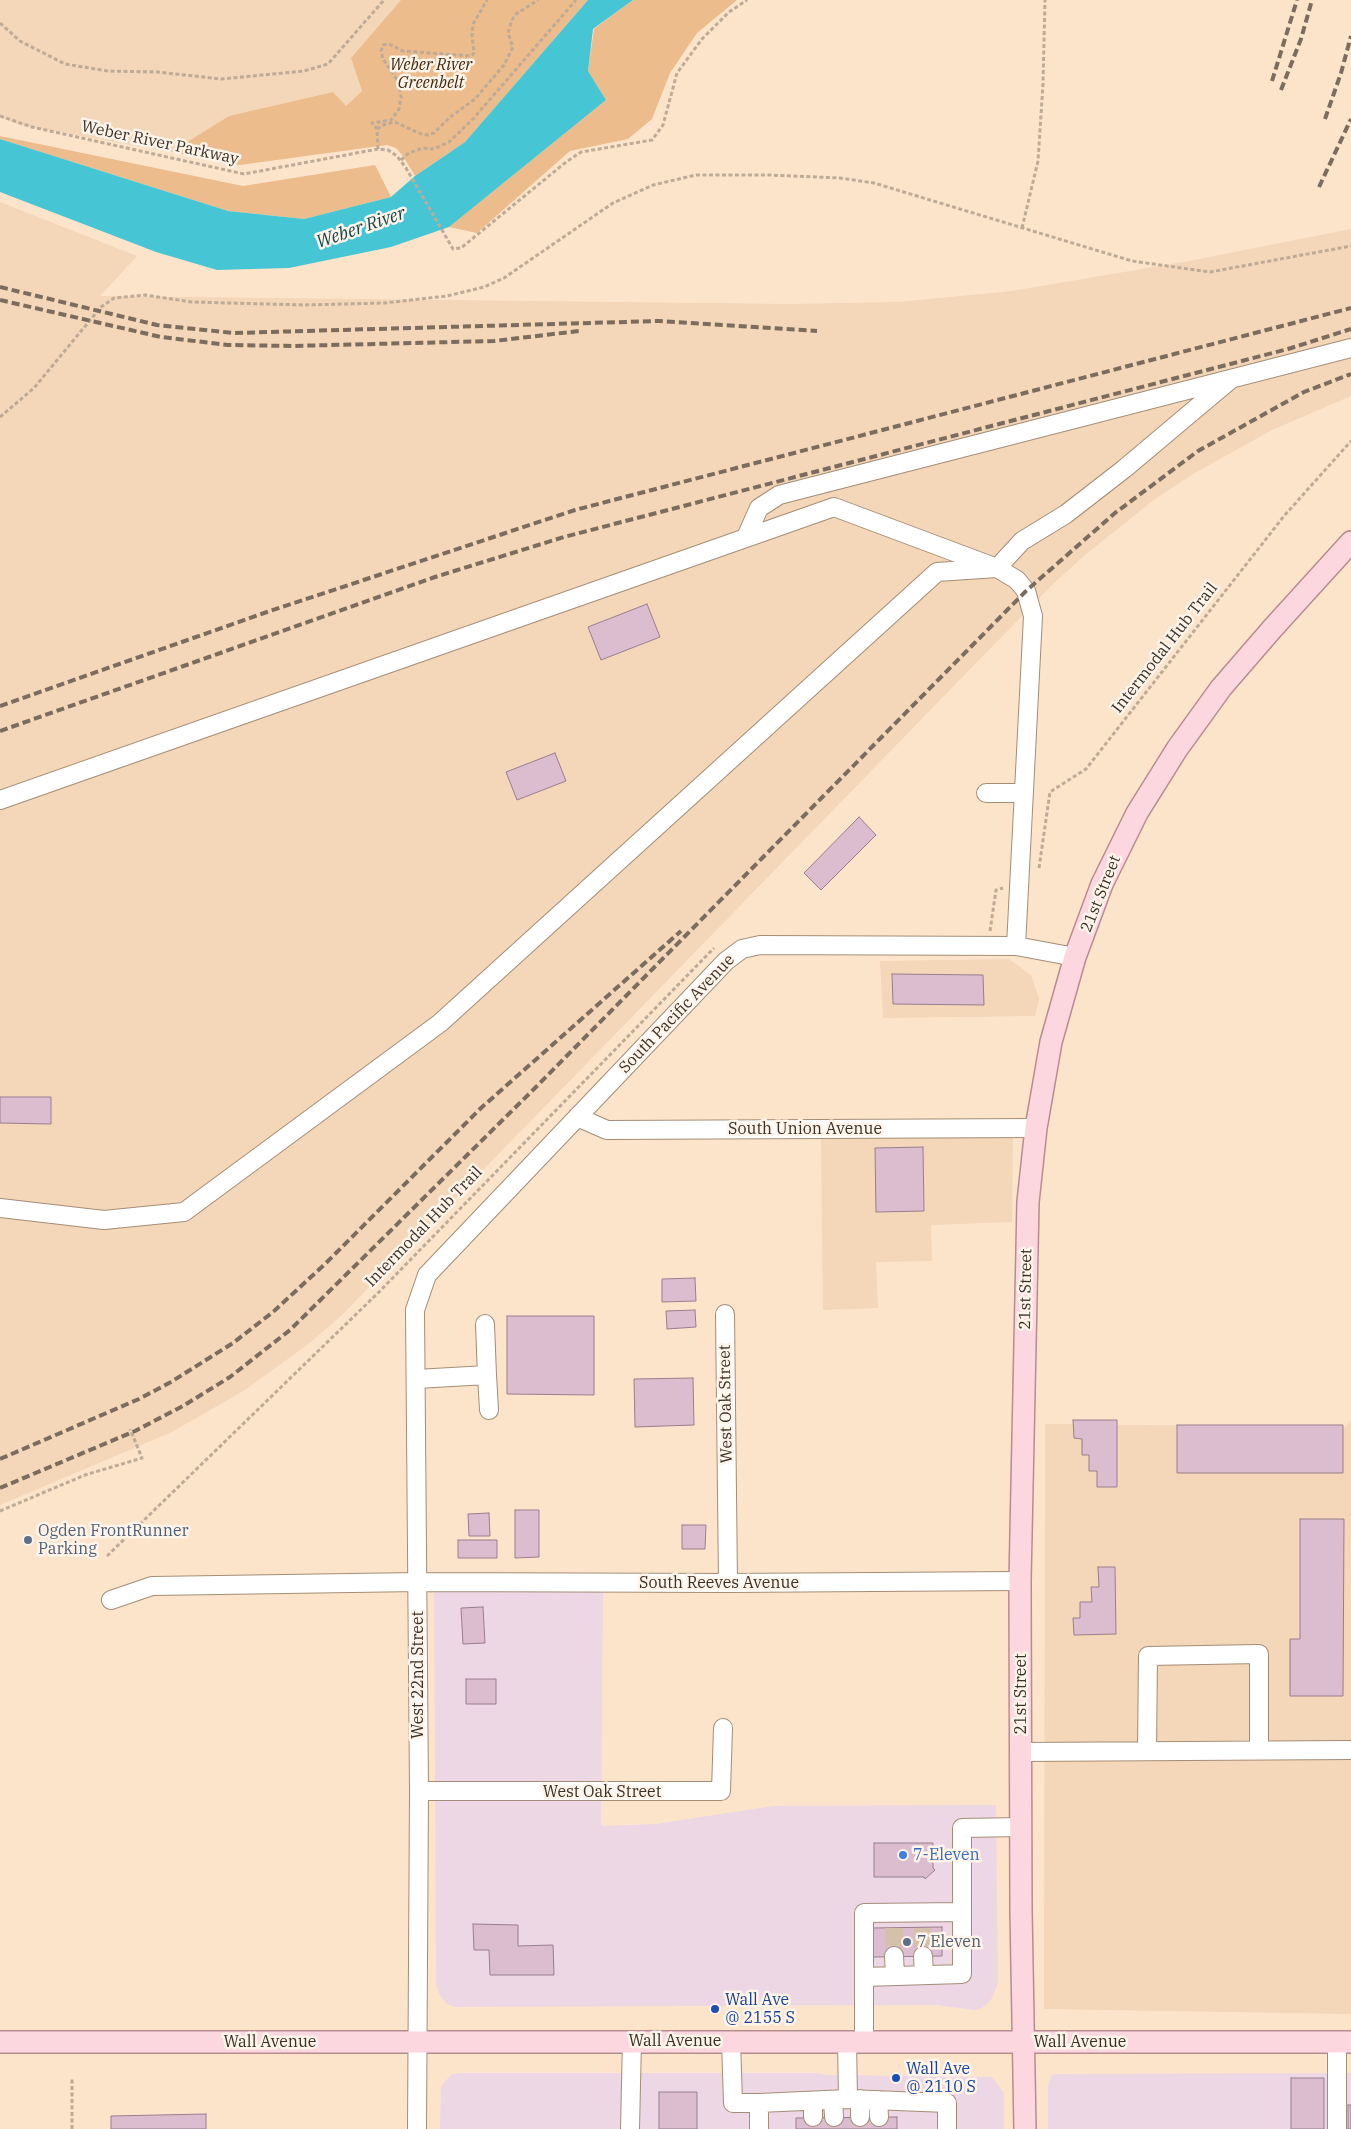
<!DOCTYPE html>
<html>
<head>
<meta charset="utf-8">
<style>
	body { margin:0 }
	canvas { display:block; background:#fce4cb }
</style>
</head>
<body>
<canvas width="1351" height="2129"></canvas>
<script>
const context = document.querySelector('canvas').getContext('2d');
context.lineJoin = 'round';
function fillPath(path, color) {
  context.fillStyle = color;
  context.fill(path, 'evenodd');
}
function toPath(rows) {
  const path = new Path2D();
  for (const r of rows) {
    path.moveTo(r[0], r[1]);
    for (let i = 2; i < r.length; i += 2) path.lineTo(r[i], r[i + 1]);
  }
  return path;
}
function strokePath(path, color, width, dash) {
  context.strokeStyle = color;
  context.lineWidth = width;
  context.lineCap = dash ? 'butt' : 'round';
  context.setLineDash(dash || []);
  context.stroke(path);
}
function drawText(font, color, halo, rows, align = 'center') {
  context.font = font + ' "IBM Plex Serif",serif';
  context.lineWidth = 5;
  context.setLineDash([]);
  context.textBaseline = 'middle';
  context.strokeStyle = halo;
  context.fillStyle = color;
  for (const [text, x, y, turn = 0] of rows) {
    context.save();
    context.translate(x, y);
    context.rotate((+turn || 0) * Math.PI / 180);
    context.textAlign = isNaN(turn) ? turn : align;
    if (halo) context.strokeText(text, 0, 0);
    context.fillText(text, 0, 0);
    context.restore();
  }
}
fillPath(toPath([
	[434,1591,603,1591,601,1826,656,1824,773,1806,996,1805,998,1983,991,2000,982,2008,975,2010,936,2005,455,2007,447,2004,439,1994,436,1983],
	[459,2073,815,2073,827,2075,992,2077,1004,2093,1004,2129,440,2129,441,2086,451,2075],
	[1351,2073,1351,2129,1048,2129,1048,2086,1051,2076,1055,2074]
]), '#edd7e5');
fillPath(toPath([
	[0,0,401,0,351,58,362,91,346,106,333,92,229,116,171,152,20,125,0,117],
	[0,202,137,256,100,296,790,304,899,302,1012,291,1189,261,1351,229,1351,396,1272,430,1193,474,1155,499,1085,555,1052,585,342,1315,311,1342,245,1390,172,1432,0,1505],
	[1009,959,1031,975,1039,998,1035,1016,883,1018,880,961],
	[1013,1136,1012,1222,931,1225,932,1261,876,1262,878,1308,823,1310,821,1138],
	[1351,1420,1351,2014,1044,2009,1045,1424,1346,1427]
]), '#f4d6b8');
fillPath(toPath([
	[401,0,588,0,465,142,415,176,403,156,396,148,387,145,240,165,171,152,229,116,333,92,346,106,362,91,351,58],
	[633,0,737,0,697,33,670,73,652,119,628,139,570,151,477,233,449,227,606,100,588,71,594,29],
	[0,136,243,186,375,165,391,197,304,219,228,211,0,139]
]), '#ecbc8c');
fillPath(toPath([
	[588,0,633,0,593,29,588,71,606,100,449,227,391,247,289,268,217,270,156,252,0,192,0,139,228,211,304,219,391,197,415,176,465,142]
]), '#46c6d4');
const building = toPath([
	[647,604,660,637,601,660,588,627,647,604],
	[555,753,566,781,517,800,506,772,555,753],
	[859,817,876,835,821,890,804,873,859,817],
	[892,974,983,975,984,1005,893,1004,892,974],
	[0,1097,51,1097,51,1124,0,1123,0,1097],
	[923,1147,924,1211,876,1212,875,1148,923,1147],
	[695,1278,696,1301,662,1302,662,1279,695,1278],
	[695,1310,696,1327,667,1329,666,1311,695,1310],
	[507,1316,594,1316,594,1395,507,1394,507,1316],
	[693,1378,694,1425,635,1427,634,1379,693,1378],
	[1073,1420,1117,1420,1117,1487,1097,1487,1097,1471,1089,1471,1089,1455,1082,1455,1082,1439,1074,1438,1073,1420],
	[1177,1425,1343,1425,1343,1473,1177,1473,1177,1425],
	[515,1510,539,1510,539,1557,515,1558,515,1510],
	[489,1513,490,1536,469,1536,468,1514,489,1513],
	[1300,1519,1344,1519,1343,1696,1290,1696,1290,1639,1300,1639,1300,1519],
	[682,1525,706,1525,705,1549,682,1549,682,1525],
	[458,1540,497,1540,497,1558,458,1558,458,1540],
	[1098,1567,1115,1567,1116,1634,1074,1635,1073,1618,1080,1618,1080,1602,1092,1602,1091,1587,1099,1587,1098,1567],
	[483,1607,485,1643,463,1644,461,1608,483,1607],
	[466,1679,496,1679,496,1704,466,1704,466,1679],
	[874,1843,933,1843,933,1868,935,1870,925,1879,924,1877,874,1877,874,1843],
	[473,1924,518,1925,518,1946,553,1945,554,1975,490,1975,489,1950,474,1950,473,1924],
	[942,1927,942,1956,873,1957,872,1928,942,1927],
	[1291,2078,1324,2078,1324,2129,1291,2129,1291,2078],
	[659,2092,697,2092,697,2129,659,2129,659,2092],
	[1348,2105,1351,2105,1351,2129,1348,2129,1348,2105],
	[206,2114,206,2129,111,2129,111,2116,206,2114],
	[897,2117,897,2129,796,2129,796,2118,897,2117]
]);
fillPath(building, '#dbbdcf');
strokePath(building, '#997e8f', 1);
strokePath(toPath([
	[894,1928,894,1956],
	[923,1928,923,1956]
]), '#d5c0aa', 18, [18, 9]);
const minor = toPath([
	[746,537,759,508,779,495,1351,348],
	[986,793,1023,793],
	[0,800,834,507,997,568,1017,580,1026,591,1033,616,1016,946],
	[577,1117,607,1130,1036,1128],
	[0,1208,104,1220,184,1212,440,1023,937,572,997,568,1022,541,1066,514,1124,469,1231,379],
	[725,1314,728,1583],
	[487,1375,489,1410],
	[416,1379,487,1375,485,1324],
	[111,1600,152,1586,418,1582,728,1583,1020,1581],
	[1147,1751,1148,1656,1259,1654,1259,1750],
	[1021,1752,1351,1750],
	[419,1791,721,1791,723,1728],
	[894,1956,895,1976],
	[923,1956,924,1975],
	[864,1977,864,1913,962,1912],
	[731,2041,733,2103,759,2103,759,2129],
	[864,2041,864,1977,962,1974,962,1828,1021,1827],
	[848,2099,947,2103,947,2129],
	[860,2099,860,2117],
	[833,2100,834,2117],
	[878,2100,879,2117],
	[813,2101,813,2117],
	[759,2103,848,2099,847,2041],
	[417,2129,419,1791,415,1310,427,1275,726,961,742,949,760,945,1016,946,1075,957],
	[630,2129,632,2040],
	[1337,2129,1337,2042]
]);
const major = toPath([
	[0,2042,1351,2042],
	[1025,2129,1021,1910,1020,1581,1028,1202,1036,1128,1051,1042,1075,957,1102,884,1137,813,1177,749,1221,688,1272,629,1351,542]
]);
strokePath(minor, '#a48d77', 20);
strokePath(major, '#b78c90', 24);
strokePath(toPath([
	[0,23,20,41,65,64,108,71,158,72,221,79,304,71,328,64,384,0],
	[0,116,32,127,244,174,378,149,388,150,397,156,406,168,453,249,461,248,566,162,581,152,652,140,663,125,677,73,702,39,729,12,747,0],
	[377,129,383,125,395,122,421,134,427,135,434,133,449,118,475,99,504,65,513,47,508,33,512,20,516,14,538,0],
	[378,149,377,129,372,123,391,120,399,109,401,97,398,81,383,59,381,51,383,45,389,44,403,51,471,56,474,53,472,35,473,24,487,0],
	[401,160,409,153,423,148,434,149,449,142,473,119,576,0],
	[1022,228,1038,161,1043,84,1045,0],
	[0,417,34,388,101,307,114,298,145,295,192,302,304,305,384,303,447,296,484,287,504,278,613,203,653,185,696,175,769,175,840,178,874,183,1132,261,1210,272,1351,246],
	[1039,868,1050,792,1086,769,1284,516,1351,441],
	[990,931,996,890,1003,888],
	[0,1511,85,1475,142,1458,130,1429],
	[107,1556,379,1292,714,948],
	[72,2129,72,2079]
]), '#beab97', 3, [4, 2.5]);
strokePath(minor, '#fff', 18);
strokePath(major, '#fdd7df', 21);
strokePath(toPath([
	[1272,81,1297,0],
	[1281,90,1301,39,1312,0],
	[1325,119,1341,73,1351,36],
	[1319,187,1351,119],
	[0,287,157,325,234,333,659,321,817,331],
	[0,300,161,337,228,345,292,346,494,341,579,331],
	[0,706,267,612,575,510,1351,308],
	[0,731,435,577,564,537,1288,349,1351,329],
	[0,1459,139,1399,171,1382,233,1343,273,1312,325,1264,481,1108,681,931],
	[0,1488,135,1431,183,1406,230,1377,290,1330,534,1089,1026,591,1115,513,1198,451,1304,392,1351,374]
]), '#7b6c5e', 4, [8, 4]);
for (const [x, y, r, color] of [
	[28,1540,5,"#5c6f8a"],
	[903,1855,5,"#3f7fe0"],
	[907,1942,5,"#5c6f8a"],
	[715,2009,5,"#1a4fb4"],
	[896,2078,5,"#1a4fb4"]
]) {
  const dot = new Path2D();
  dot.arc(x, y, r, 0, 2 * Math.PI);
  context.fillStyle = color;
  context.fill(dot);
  strokePath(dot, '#fef4ea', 2);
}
drawText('italic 16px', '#41280b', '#fef4ea', [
	["Weber River",431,65],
	["Greenbelt",431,83]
]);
drawText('16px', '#3a3027', '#fef4ea', [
	["Weber River Parkway",160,143,12],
	["Intermodal Hub Trail",1165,648,-52],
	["21st Street",1101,894,-68],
	["South Pacific Avenue",677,1014,-46],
	["South Union Avenue",805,1129],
	["Intermodal Hub Trail",424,1227,-46],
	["21st Street",1026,1289,-89],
	["West Oak Street",726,1404,-91],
	["South Reeves Avenue",719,1583],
	["West 22nd Street",418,1675,-90],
	["21st Street",1021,1694,-90],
	["West Oak Street",602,1792],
	["Wall Avenue",675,2041],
	["Wall Avenue",270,2042],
	["Wall Avenue",1080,2042]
]);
drawText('16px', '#4e5e75', '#fef4ea', [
	["Ogden FrontRunner",38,1531],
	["Parking",38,1549],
	["7 Eleven",917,1942]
], 'left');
drawText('16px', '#366cbe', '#fef4ea', [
	["7-Eleven",913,1855]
], 'left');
drawText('16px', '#164399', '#fef4ea', [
	["Wall Ave",725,2000],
	["@ 2155 S",725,2018],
	["Wall Ave",906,2069],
	["@ 2110 S",906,2087]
], 'left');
drawText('italic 18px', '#0f474d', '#fef4ea', [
	["Weber River",361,228,-19]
]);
</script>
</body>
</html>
